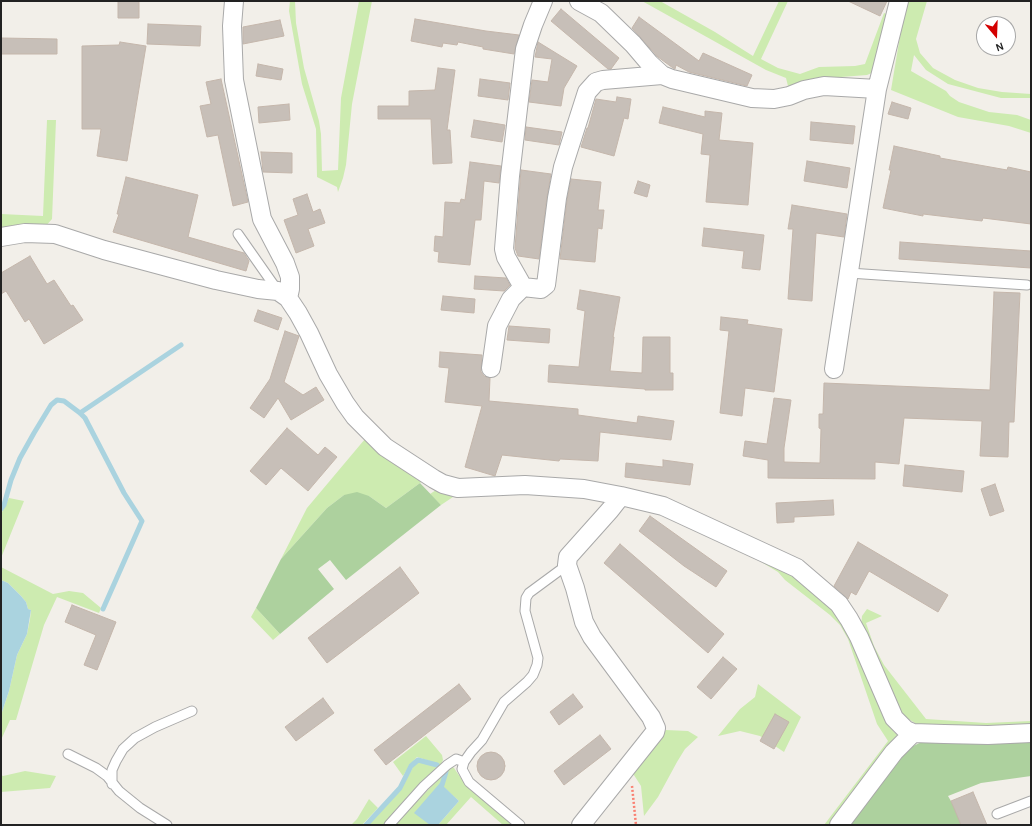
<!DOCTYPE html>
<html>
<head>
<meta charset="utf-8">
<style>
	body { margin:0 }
	#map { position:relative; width:1032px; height:826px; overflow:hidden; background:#f2efe9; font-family:Karla,sans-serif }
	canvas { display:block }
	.frame { position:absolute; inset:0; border:2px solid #222; pointer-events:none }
	.north { position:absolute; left:976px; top:16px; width:40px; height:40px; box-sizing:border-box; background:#fff; border:1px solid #a7a7a7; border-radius:50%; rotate:161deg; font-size:11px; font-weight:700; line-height:16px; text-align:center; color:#222 }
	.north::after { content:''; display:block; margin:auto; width:14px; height:18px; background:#d40000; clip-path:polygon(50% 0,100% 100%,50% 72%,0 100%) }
</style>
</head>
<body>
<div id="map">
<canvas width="1032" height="826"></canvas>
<div class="frame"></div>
<div class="north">N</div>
</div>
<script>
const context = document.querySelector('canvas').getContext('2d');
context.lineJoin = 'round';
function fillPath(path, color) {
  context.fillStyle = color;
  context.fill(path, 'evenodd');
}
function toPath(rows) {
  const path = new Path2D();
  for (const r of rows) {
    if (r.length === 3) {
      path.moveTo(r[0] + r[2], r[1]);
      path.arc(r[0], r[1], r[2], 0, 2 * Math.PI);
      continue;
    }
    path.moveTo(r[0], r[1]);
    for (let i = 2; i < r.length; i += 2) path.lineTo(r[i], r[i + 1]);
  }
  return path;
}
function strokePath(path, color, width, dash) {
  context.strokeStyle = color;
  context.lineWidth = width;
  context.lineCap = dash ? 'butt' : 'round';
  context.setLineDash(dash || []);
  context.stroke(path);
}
fillPath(toPath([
	[290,1,295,1,296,23,304,68,319,121,321,134,322,171,338,170,341,98,359,1,372,1,352,104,346,165,343,178,338,192,337,187,317,177,316,129,302,84,289,11],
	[642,1,660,1,715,32,753,56,779,1,788,1,761,59,778,68,800,74,819,67,855,66,865,64,884,13,889,15,874,72,867,75,828,78,788,86,786,78,766,70],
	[908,1,927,1,916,39,920,53,933,68,955,80,978,88,1002,92,1031,94,1031,98,1001,98,948,84,926,70,914,55,911,71,946,91,950,96,959,102,989,112,1017,115,1031,120,1031,133,1009,126,958,117,891,90,900,36],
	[47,120,56,120,52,219,45,227,1,232,1,214,43,216],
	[365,439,370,445,415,472,424,480,386,508,369,496,344,495,327,508,281,559,307,508],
	[439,488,453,497,441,505,430,494],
	[9,498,24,501,1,558,1,514],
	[766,560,796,573,843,619,881,703,891,727,894,732,900,735,835,825,824,825,888,741,877,724,848,639,840,625,830,615,785,580,778,572,763,563],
	[1,567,53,594,69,591,83,593,101,608,99,613,57,597,44,625,16,720,10,720,1,740,1,715,9,691,17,655,27,634,30,619,31,610,28,609,26,602,21,596,8,583,1,580],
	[256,608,280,634,273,640,251,617],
	[867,609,882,616,866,623,874,646,884,665,926,719,986,723,1031,721,1031,728,922,727,903,716,861,626,862,616],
	[758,684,801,717,784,752,760,736,740,731,718,736,740,709,755,697],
	[666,730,688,731,698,737,685,749,677,762,658,797,644,816,641,786,632,772],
	[426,736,442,755,443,760,440,766,436,763,417,757,410,765,403,776,393,762],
	[418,761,433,765,437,768,383,825,368,825,401,789,413,767],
	[451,766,454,768,465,784,515,825,503,825,471,797,446,825,438,825,459,801,440,784,430,825,394,825],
	[25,771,56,776,50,788,1,792,1,775,3,776],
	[369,799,378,808,362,825,351,825,357,819]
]), '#cdebb0');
fillPath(toPath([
	[420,483,441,505,346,580,330,560,318,569,334,589,280,634,256,608,281,559,327,508,344,495,357,492,369,496,386,508],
	[928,739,1031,739,1031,776,981,783,948,796,965,825,848,825,898,758,909,748]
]), '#add19e');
fillPath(toPath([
	[1,580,8,583,21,596,26,602,28,609,31,610,27,634,17,655,9,691,1,715],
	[440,783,459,801,438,825,430,825,414,813]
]), '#aad3df');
strokePath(toPath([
	[80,413,181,345],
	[1,509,4,505,11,480,20,458,34,433,51,405,57,400,64,401,80,413,85,418,124,493,142,521,103,609],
	[442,785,446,772],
	[366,825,400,788,411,766,418,760,437,765]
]), '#aad3df', 5);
const building = toPath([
	[118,1,139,1,139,18,118,18,118,1],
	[848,1,887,1,880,16,848,1],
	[561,9,619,58,611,69,608,69,551,21,561,9],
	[639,17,699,61,703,53,752,75,747,86,689,72,676,65,675,69,673,68,658,57,632,28,639,17],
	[415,19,486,31,519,35,514,54,483,49,483,47,458,42,457,45,443,43,442,47,411,41,415,19],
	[280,20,284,36,243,44,243,27,280,20],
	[148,24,201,26,200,46,147,44,148,24],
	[1,38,57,39,57,54,1,54,1,38],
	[120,42,146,46,127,161,97,156,101,129,82,129,82,46,119,45,120,42],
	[538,42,577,66,564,88,561,106,529,102,532,80,548,82,552,59,535,57,538,42],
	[258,64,283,69,281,80,256,76,258,64],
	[438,68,455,70,447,130,450,130,452,163,433,164,431,119,378,119,378,106,409,106,409,91,435,90,438,68],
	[221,79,248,202,233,206,218,135,207,137,200,106,211,104,206,82,221,79],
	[480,79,510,83,508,100,478,96,480,79],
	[617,97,631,99,628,119,624,118,614,156,581,147,587,128,588,128,596,99,616,102,617,97],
	[892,102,911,108,908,119,888,114,892,102],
	[289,104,290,120,259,123,258,107,289,104],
	[663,107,705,117,705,111,722,113,719,140,753,143,748,205,706,202,710,155,701,154,703,134,659,123,663,107],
	[474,120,505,125,502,142,471,137,474,120],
	[811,122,855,126,853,144,810,140,811,122],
	[526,127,562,132,559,145,525,140,526,127],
	[894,146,940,156,940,158,1007,170,1008,167,1031,172,1031,224,983,218,982,221,923,214,923,216,883,208,891,170,889,170,894,146],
	[261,152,292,153,292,173,263,172,261,152],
	[807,161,850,168,847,188,804,181,807,161],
	[470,162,501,166,499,183,484,181,481,220,475,220,470,265,438,262,439,252,434,251,435,236,443,237,445,202,460,203,461,199,465,200,470,162],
	[521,170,551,174,547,197,539,259,518,256,515,248,521,170],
	[126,177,198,195,188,237,244,253,249,261,246,271,113,232,119,214,117,214,126,177],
	[571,179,601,182,598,210,604,210,602,229,598,228,595,262,560,259,567,200,571,179],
	[638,181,650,185,647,197,634,193,638,181],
	[307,194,313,212,320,209,325,223,308,229,314,246,296,253,284,220,298,215,293,199,307,194],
	[792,205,847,214,844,237,816,233,812,301,788,299,793,229,788,229,792,205],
	[704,228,764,235,760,270,742,268,744,251,702,246,704,228],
	[900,242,1031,251,1031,268,899,259,900,242],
	[30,256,47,284,54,280,71,306,73,305,83,320,44,344,29,319,25,322,6,291,1,294,1,273,30,256],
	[475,276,506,278,510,285,504,291,474,289,475,276],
	[580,290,620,297,613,337,614,337,610,371,642,373,643,337,670,337,670,373,673,373,673,390,645,390,645,389,548,382,549,365,579,367,585,311,577,309,580,290],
	[994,292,1020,293,1014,422,1009,422,1008,457,980,456,982,421,904,418,899,464,875,462,875,479,768,478,768,460,743,456,745,441,767,444,774,398,791,400,784,448,784,462,820,463,821,429,819,428,819,414,823,414,824,383,990,390,994,292],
	[443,296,475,299,474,313,441,310,443,296],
	[258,310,282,318,278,330,254,321,258,310],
	[721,317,748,320,747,324,782,329,774,392,745,388,742,416,720,413,729,331,720,330,721,317],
	[509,326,550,329,549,343,507,340,509,326],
	[285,331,299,336,284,382,303,395,316,387,324,400,291,420,278,398,264,418,250,408,270,379,285,331],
	[440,352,482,355,481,372,484,376,490,378,489,401,578,409,578,415,637,423,638,416,674,421,671,440,600,432,598,461,560,459,559,461,502,455,495,476,465,467,482,406,445,402,449,368,439,367,440,352],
	[287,428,318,455,325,447,337,457,308,491,281,468,266,485,250,471,287,428],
	[663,460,693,464,690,485,625,477,626,463,663,467,663,460],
	[905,465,964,471,962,492,903,486,905,465],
	[995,484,1004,511,990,516,981,489,995,484],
	[833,500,834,515,794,517,794,522,777,523,776,503,833,500],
	[650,516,727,571,716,587,684,566,639,531,650,516],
	[858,542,948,595,938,612,869,571,856,595,851,592,848,599,834,586,858,542],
	[620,544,724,634,708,653,604,563,620,544],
	[400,567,419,593,327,663,308,638,400,567],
	[72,605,116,622,97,670,84,665,96,635,65,622,72,605],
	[723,657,737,669,711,699,697,687,723,657],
	[459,684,471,699,386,765,374,750,459,684],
	[573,694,583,707,559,725,550,712,573,694],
	[323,698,334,713,296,741,285,727,323,698],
	[775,714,789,722,774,749,760,741,775,714],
	[600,735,611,749,564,785,554,771,600,735],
	[491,766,14],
	[973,792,987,825,961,825,951,801,973,792]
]);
fillPath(building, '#c7bfb8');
strokePath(building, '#c4b6ab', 1);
const lane = toPath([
	[238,234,278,291],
	[849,273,1027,285],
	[68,754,96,768,107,776,119,791,140,808,167,825],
	[112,784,112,770,116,761,123,749,135,738,155,727,192,711],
	[997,814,1031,801],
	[389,825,424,786,447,765,456,759,464,762],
	[520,825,469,782,462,769,464,762,471,752,482,740,504,702,527,682,533,675,537,665,538,658,525,611,526,598,529,593,567,565]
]);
const street = toPath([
	[234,1,232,26,234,80,262,219,285,263,290,277,290,289,288,298],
	[543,1,533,25,525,49,510,176,504,249,506,257,523,287,541,289,546,285,557,198,563,167,587,92,596,82,603,80,662,75],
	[579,1,601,13,633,44,650,64,662,75,672,79,752,98,774,99,789,96,804,90,824,86,877,89],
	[1,237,25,233,55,234,104,250,216,280,258,289,278,291,288,298,298,313,309,333,328,374,345,403,355,417,385,447,434,479,443,484,458,488,525,485,584,489,621,496,663,506,797,568,839,604,849,619,859,637,894,718,906,730,913,733,944,734,988,735,1031,733],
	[491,368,497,326,511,299,523,287],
	[834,369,877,89,899,1],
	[581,825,655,732,656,728,651,717,592,637,584,622,575,588,567,565,568,557,610,510,621,496],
	[839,825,894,752,913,733]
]);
strokePath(lane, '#a9a9a9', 11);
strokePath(street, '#a9a9a9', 20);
strokePath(toPath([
	[632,786,636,825]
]), '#fa8072', 2.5, [2, 2]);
strokePath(lane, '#fff', 9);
strokePath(street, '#fff', 18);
</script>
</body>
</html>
